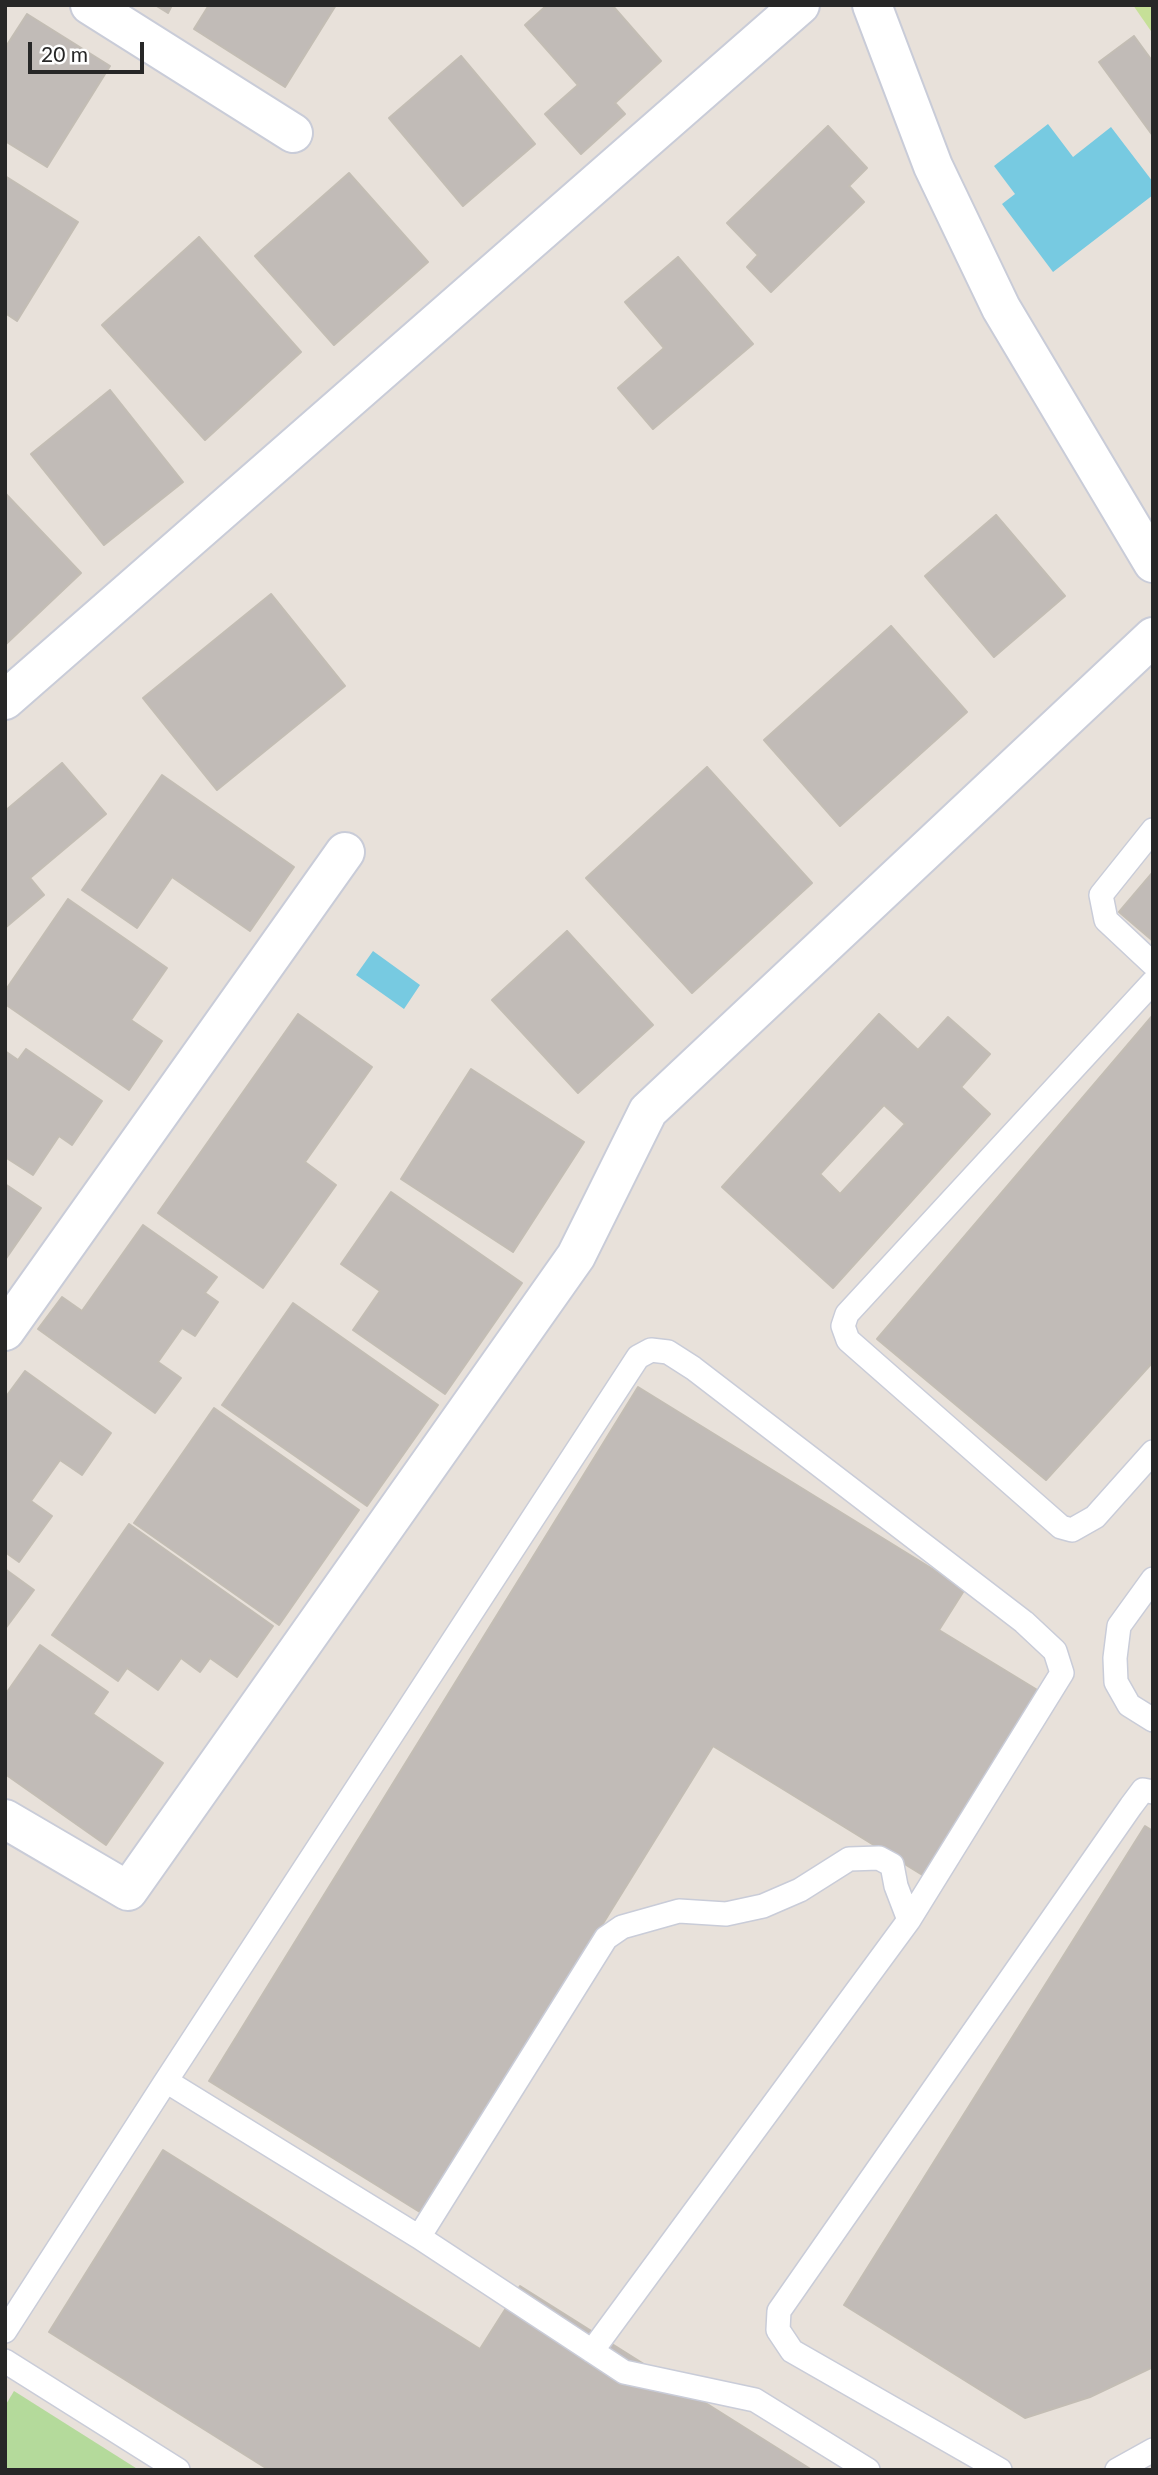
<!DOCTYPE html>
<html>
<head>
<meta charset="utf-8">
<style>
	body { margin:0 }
	#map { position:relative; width:1158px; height:2475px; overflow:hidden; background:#e8e1da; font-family:Lato,sans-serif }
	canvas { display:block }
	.frame { position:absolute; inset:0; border:7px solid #272727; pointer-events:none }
	.scale { position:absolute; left:28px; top:42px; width:116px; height:32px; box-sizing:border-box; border:4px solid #272727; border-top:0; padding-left:9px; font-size:21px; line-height:24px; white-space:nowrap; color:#272727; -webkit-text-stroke:5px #fff; paint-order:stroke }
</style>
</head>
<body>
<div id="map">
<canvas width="1158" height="2475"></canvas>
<div class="frame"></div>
<div class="scale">20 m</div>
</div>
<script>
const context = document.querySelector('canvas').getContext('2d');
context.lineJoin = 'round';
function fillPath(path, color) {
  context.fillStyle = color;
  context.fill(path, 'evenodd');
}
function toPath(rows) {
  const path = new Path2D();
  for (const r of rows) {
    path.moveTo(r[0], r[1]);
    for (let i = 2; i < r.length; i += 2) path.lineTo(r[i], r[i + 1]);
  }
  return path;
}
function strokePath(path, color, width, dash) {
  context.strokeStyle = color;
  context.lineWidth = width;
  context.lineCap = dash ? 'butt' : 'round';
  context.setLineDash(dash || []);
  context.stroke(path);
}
fillPath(toPath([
	[14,2391,139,2470,5,2470,5,2406]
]), '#b4da9b');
fillPath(toPath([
	[1133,5,1153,5,1153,34]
]), '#c6e098');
fillPath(toPath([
	[1048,124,1073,157,1111,127,1153,182,1153,195,1053,272,1002,204,1015,194,994,166],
	[373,951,420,985,404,1009,356,975]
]), '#77cae1');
const building = toPath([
	[155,5,172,5,168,13,155,5],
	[209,5,336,5,285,87,194,29,209,5],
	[547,5,612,5,661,61,615,103,625,114,581,154,545,114,578,85,525,25,547,5],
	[27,14,110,66,47,167,5,141,5,48,27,14],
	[1134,36,1153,62,1153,136,1099,62,1134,36],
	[461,56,535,144,463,206,389,118,461,56],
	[828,126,867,168,849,186,864,202,771,292,747,267,758,255,727,223,828,126],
	[349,173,428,262,334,345,255,256,349,173],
	[5,176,78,222,17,321,5,313,5,176],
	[199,237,301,352,205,440,102,325,199,237],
	[678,257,753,344,653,429,618,388,664,348,625,302,678,257],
	[110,390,183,482,104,545,31,454,110,390],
	[5,493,81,573,5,645,5,493],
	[996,515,1065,596,994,657,925,576,996,515],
	[271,594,345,686,217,790,143,698,271,594],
	[891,626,967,712,840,826,764,740,891,626],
	[62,763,106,814,30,878,44,895,5,928,5,811,62,763],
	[707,767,812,883,692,993,586,878,707,767],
	[162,775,294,867,250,931,172,877,137,928,82,890,162,775],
	[1153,872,1153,941,1119,912,1153,872],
	[68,899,167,968,131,1020,162,1041,129,1090,5,1004,5,991,68,899],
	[567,931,653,1025,578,1093,492,1000,567,931],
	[298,1014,372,1067,305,1162,336,1185,263,1288,158,1213,298,1014],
	[879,1014,918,1050,948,1017,990,1054,961,1087,990,1114,833,1288,722,1187,879,1014],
	[884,1105,905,1124,840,1194,820,1174,884,1105],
	[1153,1015,1153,1362,1046,1480,877,1339,1153,1015],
	[26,1049,102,1101,72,1145,59,1136,33,1175,5,1157,5,1051,18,1060,26,1049],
	[471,1069,584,1142,513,1252,401,1179,471,1069],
	[5,1184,41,1208,5,1260,5,1184],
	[391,1192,522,1283,445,1394,353,1330,380,1291,341,1264,391,1192],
	[143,1225,217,1277,205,1293,218,1302,195,1336,182,1328,158,1362,181,1378,155,1413,38,1329,62,1297,82,1311,143,1225],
	[293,1303,438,1405,367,1506,222,1405,293,1303],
	[25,1371,111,1433,82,1475,60,1460,31,1501,52,1516,19,1562,5,1552,5,1398,25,1371],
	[638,1387,965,1589,939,1630,1039,1691,924,1876,713,1746,423,2214,209,2081,638,1387],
	[214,1408,359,1510,279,1625,134,1523,214,1408],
	[129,1524,273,1626,237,1677,210,1658,200,1672,181,1658,158,1690,127,1668,118,1681,52,1635,129,1524],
	[5,1569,34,1590,5,1629,5,1569],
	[40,1645,108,1692,93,1714,163,1763,106,1845,5,1774,5,1695,40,1645],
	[1145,1826,1153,1831,1153,2367,1090,2397,1025,2418,844,2305,1145,1826],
	[163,2150,480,2349,520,2286,812,2470,269,2470,49,2332,163,2150]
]);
fillPath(building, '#c1bbb7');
strokePath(building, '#c3bdb4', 2);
const service = toPath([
	[1153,830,1101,895,1106,920,1153,964],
	[1153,982,847,1314,843,1326,848,1340,1061,1527,1072,1530,1095,1517,1153,1452],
	[1153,1579,1119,1626,1115,1658,1116,1682,1129,1705,1153,1720],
	[419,2237,606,1938,622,1927,679,1911,726,1914,763,1906,800,1890,849,1859,879,1858,892,1865,896,1886,909,1920,592,2351],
	[5,2331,166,2081],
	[5,2361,178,2470],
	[868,2470,755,2400,624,2372,419,2237,166,2081,638,1357,651,1350,668,1352,693,1368,1024,1622,1055,1651,1062,1673,909,1920],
	[1000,2470,792,2351,778,2330,779,2311,1131,1806,1143,1790,1153,1792],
	[1117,2470,1153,2450]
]);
const minor = toPath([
	[90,5,293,133],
	[872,5,933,166,1001,308,1153,563],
	[5,700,800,5],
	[5,1331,345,852],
	[5,1819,128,1891,576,1256,648,1111,1153,637]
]);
strokePath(service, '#c9ccd8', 26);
strokePath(minor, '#c9ccd8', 42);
strokePath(service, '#fff', 23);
strokePath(minor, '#fff', 38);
</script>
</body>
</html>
